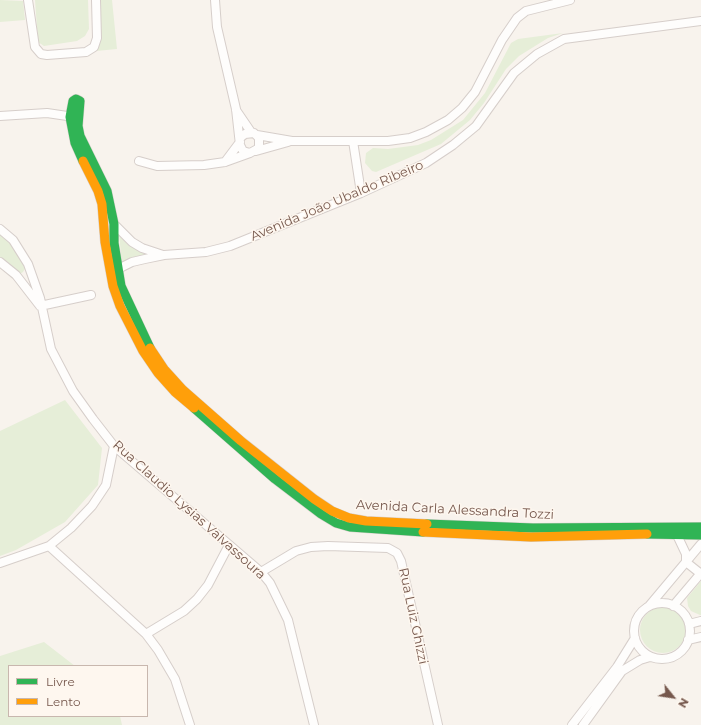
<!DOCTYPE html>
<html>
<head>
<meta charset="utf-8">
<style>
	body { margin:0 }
	#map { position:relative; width:701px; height:725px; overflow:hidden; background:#f8f3ed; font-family:Montserrat,sans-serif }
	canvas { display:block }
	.legend { position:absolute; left:8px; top:665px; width:140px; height:52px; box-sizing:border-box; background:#fef7ef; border:1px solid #c8b7ae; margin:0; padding:5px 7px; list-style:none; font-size:12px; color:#76584d }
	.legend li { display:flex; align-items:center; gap:8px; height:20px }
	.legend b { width:20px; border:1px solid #c8b7ae }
	.north { position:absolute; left:653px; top:677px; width:40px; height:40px; -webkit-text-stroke:3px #fef7ef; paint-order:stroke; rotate:120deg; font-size:11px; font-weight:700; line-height:16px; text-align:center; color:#76584d }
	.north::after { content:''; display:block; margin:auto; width:14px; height:18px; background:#76584d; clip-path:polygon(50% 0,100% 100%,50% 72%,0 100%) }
</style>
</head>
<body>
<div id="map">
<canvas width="701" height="725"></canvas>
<ul class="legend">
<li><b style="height:5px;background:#30b455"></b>Livre</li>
<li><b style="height:5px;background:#ff9f0a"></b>Lento</li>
</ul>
<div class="north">N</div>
</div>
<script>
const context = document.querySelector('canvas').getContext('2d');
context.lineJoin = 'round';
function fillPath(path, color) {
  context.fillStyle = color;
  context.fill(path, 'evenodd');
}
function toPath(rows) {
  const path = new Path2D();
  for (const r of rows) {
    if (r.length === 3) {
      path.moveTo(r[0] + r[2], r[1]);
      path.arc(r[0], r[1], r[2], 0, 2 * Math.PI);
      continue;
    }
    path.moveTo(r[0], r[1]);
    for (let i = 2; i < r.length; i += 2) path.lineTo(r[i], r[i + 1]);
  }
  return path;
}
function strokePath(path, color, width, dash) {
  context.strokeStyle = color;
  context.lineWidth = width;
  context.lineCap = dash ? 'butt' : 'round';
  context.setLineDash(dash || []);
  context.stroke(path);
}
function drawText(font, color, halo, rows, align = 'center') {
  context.font = font + ' Montserrat,sans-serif';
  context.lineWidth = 3;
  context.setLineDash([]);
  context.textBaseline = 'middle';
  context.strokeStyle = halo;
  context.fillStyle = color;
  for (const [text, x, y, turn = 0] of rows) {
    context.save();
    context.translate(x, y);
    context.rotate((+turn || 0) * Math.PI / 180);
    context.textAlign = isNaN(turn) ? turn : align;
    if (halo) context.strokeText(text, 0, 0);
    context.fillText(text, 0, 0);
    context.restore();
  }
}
fillPath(toPath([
	[0,0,23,1,25,20,0,22],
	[35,0,88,0,89,29,85,36,77,41,44,46,38,42],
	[101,0,112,0,117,49,96,51,101,23],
	[563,33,548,38,519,56,506,69,484,103,470,120,441,144,376,172,372,171,365,163,366,153,373,148,388,149,418,145,431,140,463,120,485,93,511,43,518,39],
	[0,233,16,250,26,267,23,272,20,274,0,258],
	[119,234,146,253,145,255,134,257,122,264],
	[65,400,102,448,98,485,65,522,16,550,0,556,0,431],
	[701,581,701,615,700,615,691,611,688,606,687,598],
	[663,630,23],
	[44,642,75,666,9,666,9,716,120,716,122,725,0,725,0,656]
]), '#e6eed8');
const street = toPath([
	[28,0,35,47,41,54,47,55,86,52,94,47,97,38,96,0],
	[215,0,217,27,236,109,240,145,243,151,250,153,259,148,259,138,254,133,245,134,240,138],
	[236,110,251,132],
	[0,116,47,113,74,117],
	[257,135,292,141,388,141,410,138,426,132,448,120,462,108,475,92,502,40,517,18,526,11,570,0],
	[353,141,361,193],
	[256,151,288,142],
	[139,161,157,166,204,165,225,162,250,153],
	[225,162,240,142],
	[114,224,132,242,142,248,163,255],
	[0,229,13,240,28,264,40,298,51,349,73,391,93,419,114,446,261,572,270,583,288,620,314,725],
	[0,262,16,275,40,306],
	[118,269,132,262,145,259,164,255,206,252,230,246,361,193,426,163,453,145,476,126,514,73,537,54,564,39,701,21],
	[40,306,91,295],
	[677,535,686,554,686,562,701,574],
	[49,546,146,634,158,650,175,679,190,725],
	[0,563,49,546,71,528,92,506,106,485,114,446],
	[261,572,296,551,311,547,328,546,388,548,397,553,401,561,438,725],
	[662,631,28],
	[649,606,701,544],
	[673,606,701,573],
	[689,624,701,621],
	[146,634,184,611,197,599,208,585,229,545],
	[688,640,701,637],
	[572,725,617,667,635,638],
	[583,725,622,671,640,660,650,657]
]);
const fast = toPath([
	[83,161,75,143,70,117,73,101,76,99,80,101,78,126,80,136,107,191,114,224,114,243,121,286,150,348],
	[194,408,275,479,321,514,336,523,350,527,423,532],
	[427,524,533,528,701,527],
	[647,534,701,535]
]);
const slow = toPath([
	[83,161,98,191,102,204,105,242,113,286,120,306,143,351,158,373,175,392,194,408],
	[150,348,164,369,183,390,241,441,314,499,332,511,349,518,366,521,427,524],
	[423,532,531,537,647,534]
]);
strokePath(street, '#d6ceca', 10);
strokePath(fast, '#d7ceca', 10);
strokePath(slow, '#d7ceca', 10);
strokePath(street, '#fefdfc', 8);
strokePath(fast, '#30b455', 9);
strokePath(slow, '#ff9f0a', 9);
drawText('13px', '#76584d', '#fef7ef', [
	["Avenida João Ubaldo Ribeiro",337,201,-23],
	["Rua Claudio Lysias Valvassoura",189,510,42],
	["Avenida Carla Alessandra Tozzi",455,510,3],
	["Rua Luiz Ghizzi",413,616,78]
]);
</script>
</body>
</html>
